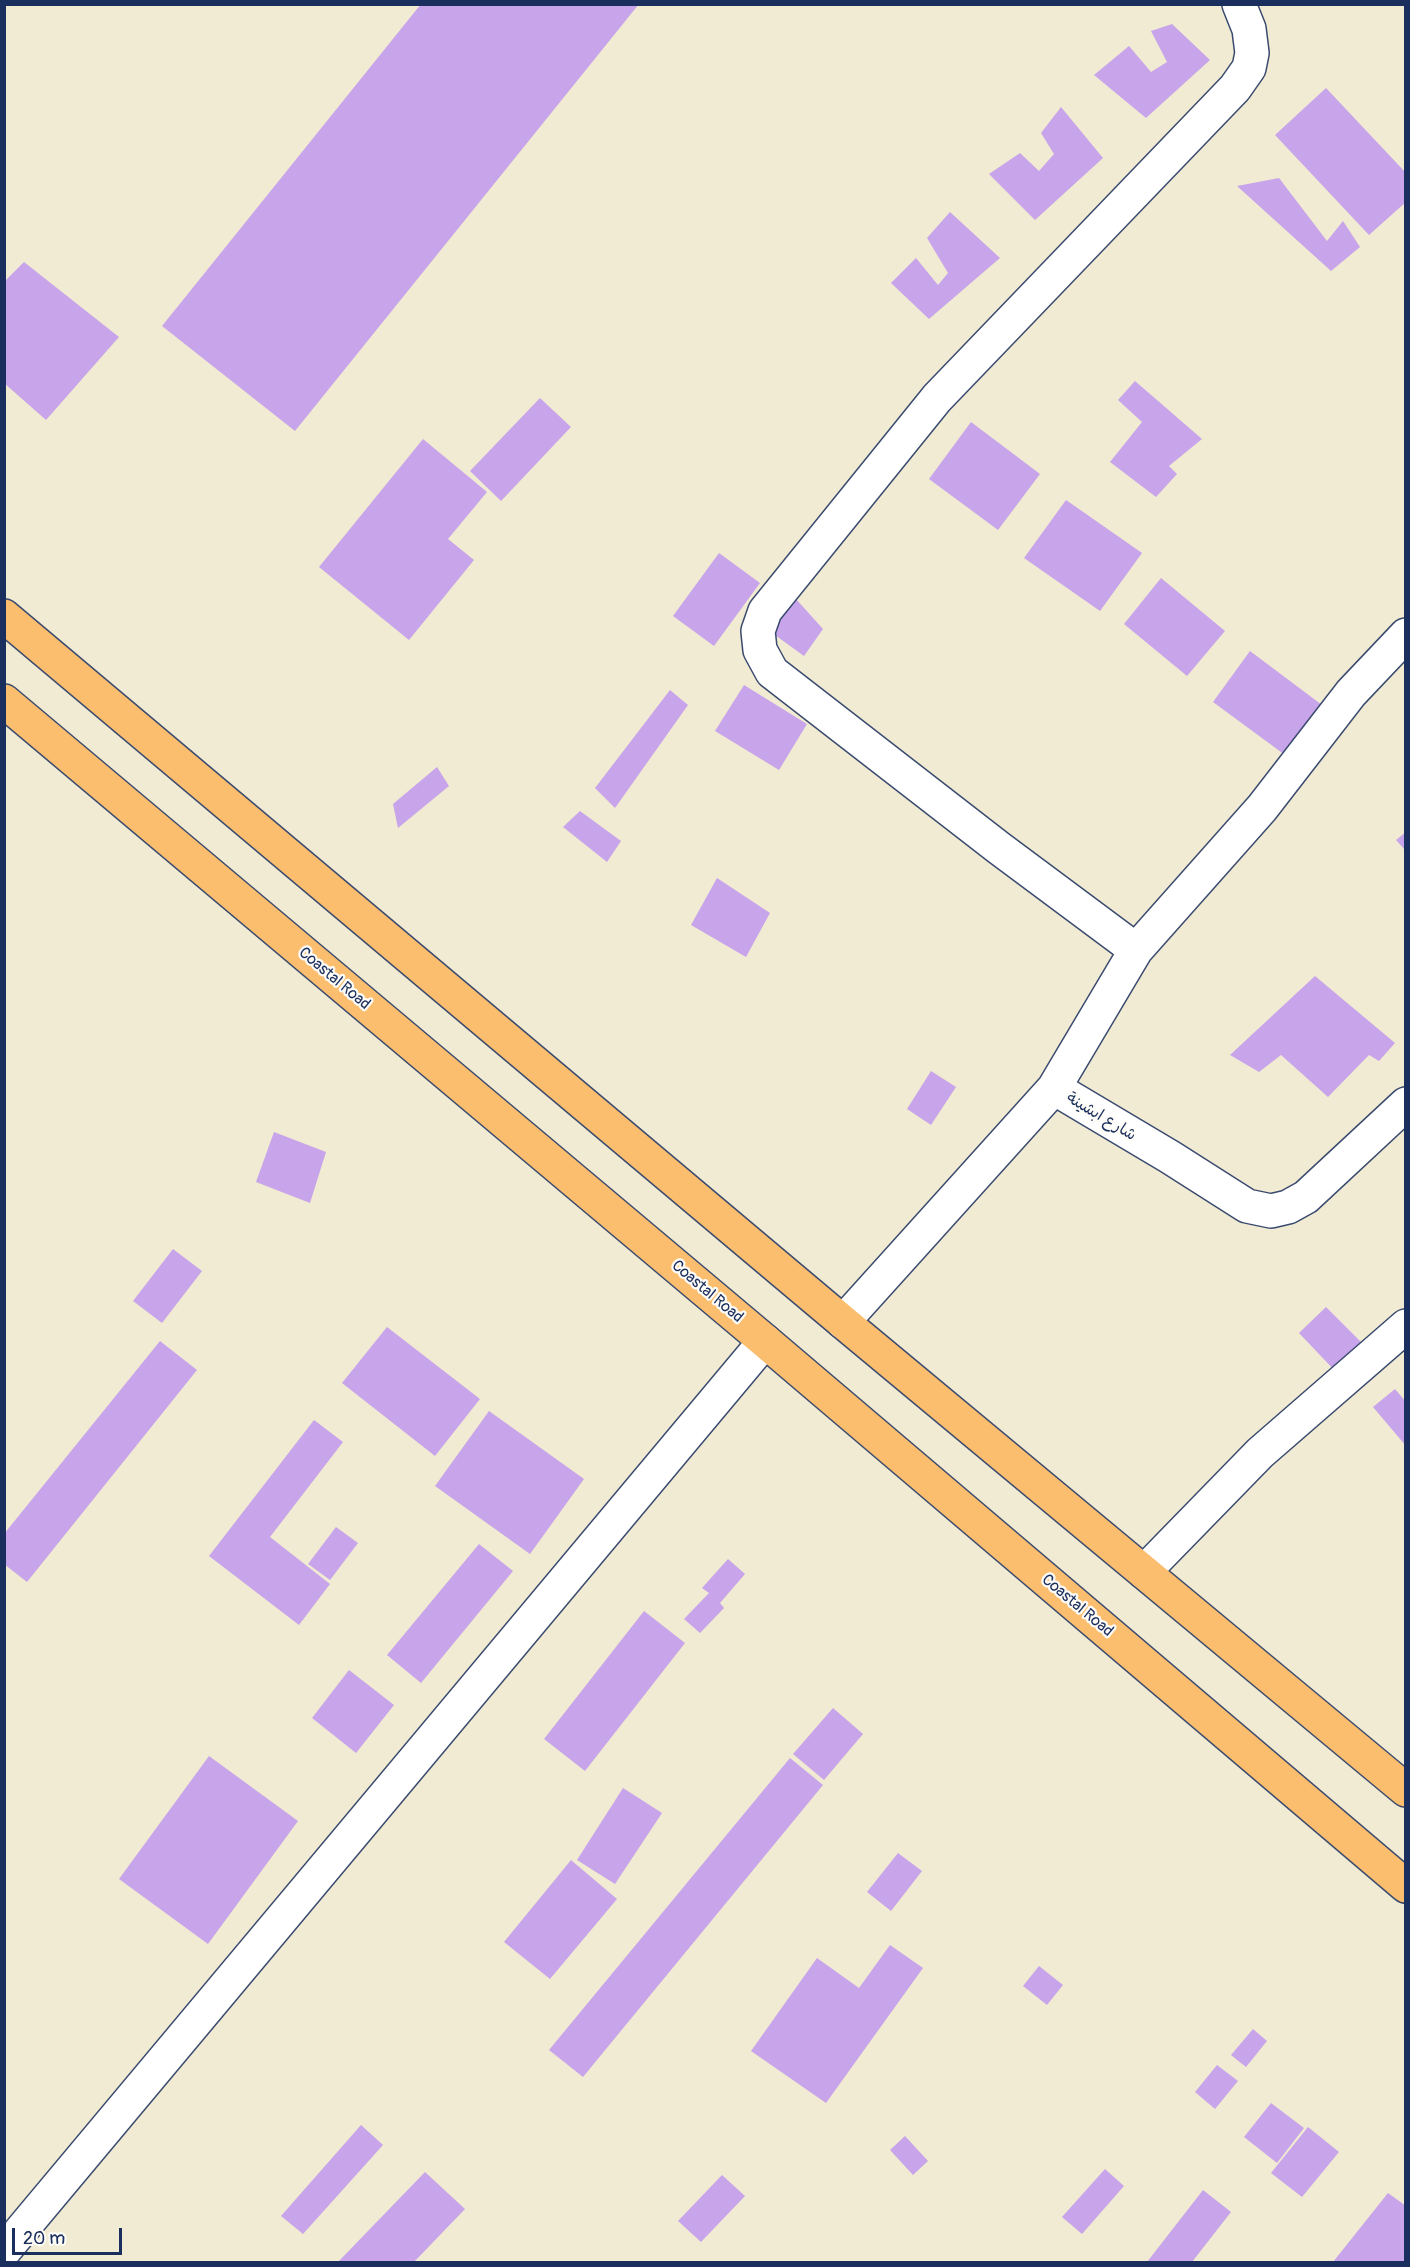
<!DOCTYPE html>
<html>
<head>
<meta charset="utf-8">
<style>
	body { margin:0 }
	#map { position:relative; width:1410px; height:2267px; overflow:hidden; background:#f0ebd2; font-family:Pangolin,sans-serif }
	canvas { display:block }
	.frame { position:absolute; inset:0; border:6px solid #1b2f5e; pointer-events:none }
	.scale { position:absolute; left:12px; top:2228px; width:110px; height:27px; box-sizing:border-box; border:3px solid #1b2f5e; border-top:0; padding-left:8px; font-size:18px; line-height:21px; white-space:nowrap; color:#1b2f5e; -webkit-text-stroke:4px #fdfcf7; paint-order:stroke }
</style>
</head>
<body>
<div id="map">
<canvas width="1410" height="2267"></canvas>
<div class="frame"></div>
<div class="scale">20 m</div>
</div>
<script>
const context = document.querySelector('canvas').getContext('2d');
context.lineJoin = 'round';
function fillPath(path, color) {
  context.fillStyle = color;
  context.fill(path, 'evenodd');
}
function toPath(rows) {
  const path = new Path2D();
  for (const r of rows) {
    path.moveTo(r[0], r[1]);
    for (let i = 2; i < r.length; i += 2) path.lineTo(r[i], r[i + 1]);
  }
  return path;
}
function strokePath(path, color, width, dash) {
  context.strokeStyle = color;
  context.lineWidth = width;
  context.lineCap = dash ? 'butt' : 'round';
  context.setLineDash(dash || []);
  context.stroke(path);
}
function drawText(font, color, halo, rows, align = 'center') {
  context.font = font + ' Pangolin,"Playpen Sans Arabic",sans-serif';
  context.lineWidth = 4.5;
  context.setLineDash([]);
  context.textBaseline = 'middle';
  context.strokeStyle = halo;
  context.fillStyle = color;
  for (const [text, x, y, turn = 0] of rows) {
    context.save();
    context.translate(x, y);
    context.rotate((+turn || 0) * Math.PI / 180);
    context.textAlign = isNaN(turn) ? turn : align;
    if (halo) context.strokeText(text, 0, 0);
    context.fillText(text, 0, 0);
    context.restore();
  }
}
fillPath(toPath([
	[421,4,639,4,295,431,162,326],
	[1172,24,1210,60,1146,118,1094,75,1129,46,1151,72,1167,62,1151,31],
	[1326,88,1406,173,1406,202,1369,235,1275,135],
	[1061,107,1103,158,1035,220,989,174,1020,153,1039,171,1054,154,1041,133],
	[1279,178,1327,241,1343,221,1360,247,1331,271,1237,186],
	[950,212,1000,258,929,319,891,283,916,258,938,285,948,273,927,238],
	[24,262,119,337,46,420,4,383,4,282],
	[1135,381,1202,439,1169,466,1177,474,1156,497,1110,462,1142,422,1118,400],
	[540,398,571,427,501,501,470,471],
	[971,422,1040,474,998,530,929,479],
	[423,439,487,492,448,539,474,560,409,640,319,567],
	[1066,500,1142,553,1100,611,1024,558],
	[719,553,760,583,714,646,673,616],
	[1161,578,1225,631,1187,676,1124,624],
	[796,599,823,629,804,656,768,630],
	[1250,651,1322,705,1285,755,1213,702],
	[744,685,807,724,779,770,715,731],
	[670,690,688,705,615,808,595,788],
	[437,767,449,786,398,828,393,804],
	[580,811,621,841,607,862,563,827],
	[1406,832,1406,851,1396,840],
	[717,878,770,913,746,957,691,925],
	[1315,976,1395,1043,1379,1061,1369,1055,1328,1097,1281,1055,1259,1072,1230,1055],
	[931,1071,956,1087,931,1125,907,1109],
	[274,1132,326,1152,310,1203,256,1182],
	[173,1249,202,1271,162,1323,133,1301],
	[1326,1307,1364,1345,1336,1372,1299,1333],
	[387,1327,480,1399,435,1456,342,1383],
	[160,1341,197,1370,27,1582,4,1564,4,1534],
	[1395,1389,1406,1402,1406,1446,1373,1407],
	[489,1411,584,1479,530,1554,435,1486],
	[314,1420,343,1442,270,1537,330,1584,299,1625,209,1556],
	[336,1527,358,1543,330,1580,308,1564],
	[479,1544,513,1571,421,1683,387,1655],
	[728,1559,745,1574,720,1603,724,1608,700,1633,684,1619,709,1593,702,1588],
	[644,1611,685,1643,585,1771,544,1739],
	[349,1670,394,1705,356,1753,312,1718],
	[833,1708,863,1734,824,1780,793,1754],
	[209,1756,298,1821,208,1944,119,1879],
	[790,1758,823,1785,583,2077,549,2050],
	[623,1788,662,1813,615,1884,577,1860],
	[898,1853,922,1871,891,1911,867,1892],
	[571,1860,617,1899,550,1979,504,1942],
	[890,1945,923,1968,826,2103,751,2051,817,1958,859,1988],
	[1039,1966,1063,1985,1047,2005,1023,1986],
	[1253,2029,1267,2041,1246,2067,1231,2055],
	[1217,2065,1238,2081,1215,2109,1195,2092],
	[1271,2103,1304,2128,1277,2163,1244,2137],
	[361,2125,383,2145,303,2234,281,2216],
	[1308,2127,1339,2152,1302,2197,1271,2173],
	[905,2136,928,2161,913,2175,890,2150],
	[1105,2169,1124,2186,1082,2234,1062,2217],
	[425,2172,465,2209,414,2262,338,2262],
	[722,2175,745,2196,701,2242,678,2221],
	[1203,2190,1231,2212,1192,2262,1147,2262],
	[1388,2193,1406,2206,1406,2262,1333,2262]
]), '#c8a4ea');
const street = toPath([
	[1136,950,999,848,772,672,760,650,758,631,765,611,937,398,1235,88,1249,68,1252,53,1249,29,1239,4],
	[1054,1088,1170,1157,1247,1206,1271,1211,1288,1207,1306,1197,1406,1104],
	[843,1322,1054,1088,1136,950,1262,808,1351,693,1406,635],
	[1144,1572,1260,1453,1406,1326],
	[4,2251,765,1341]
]);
const highway = toPath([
	[4,616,843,1322,1406,1790],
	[4,701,765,1341,1406,1886]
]);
strokePath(street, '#3b4b6f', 36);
strokePath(highway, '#3b4b6f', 36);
strokePath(street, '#fff', 33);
strokePath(highway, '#fbbd6e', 33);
drawText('16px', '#1b2f5e', '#fdfcf7', [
	["Coastal Road",334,979,40],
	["شارع ابشينة",1101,1117,31],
	["Coastal Road",707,1292,40],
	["Coastal Road",1077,1606,40]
]);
</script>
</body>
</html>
